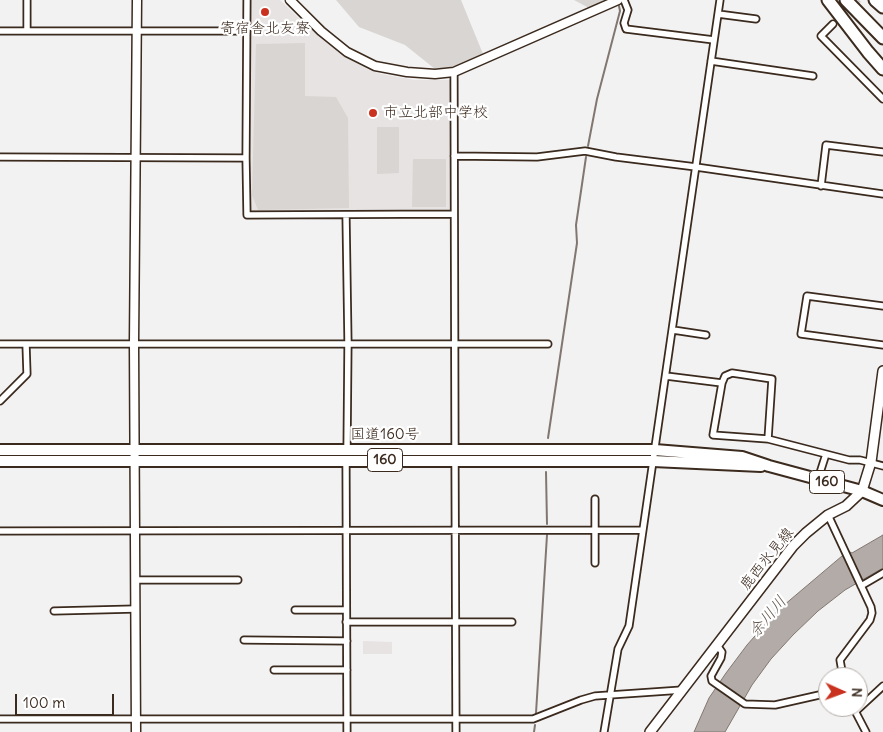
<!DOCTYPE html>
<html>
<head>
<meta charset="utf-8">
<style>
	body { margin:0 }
	#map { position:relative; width:883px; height:732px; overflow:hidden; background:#f3f2f2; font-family:Delius,sans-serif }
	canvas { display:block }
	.north { position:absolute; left:818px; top:667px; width:50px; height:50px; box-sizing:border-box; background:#fff; border:1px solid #b1aaa5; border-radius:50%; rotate:92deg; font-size:14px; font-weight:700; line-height:20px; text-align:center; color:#3b2a1e }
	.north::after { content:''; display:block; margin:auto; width:18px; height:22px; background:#c8321e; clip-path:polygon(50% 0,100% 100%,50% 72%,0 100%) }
	.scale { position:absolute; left:15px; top:694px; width:99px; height:22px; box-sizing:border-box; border:2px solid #3b2a1e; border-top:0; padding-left:6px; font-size:15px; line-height:18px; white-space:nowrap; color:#3b2a1e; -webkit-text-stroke:4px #fff; paint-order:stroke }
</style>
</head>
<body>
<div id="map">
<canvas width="883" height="732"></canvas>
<div class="north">N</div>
<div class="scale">100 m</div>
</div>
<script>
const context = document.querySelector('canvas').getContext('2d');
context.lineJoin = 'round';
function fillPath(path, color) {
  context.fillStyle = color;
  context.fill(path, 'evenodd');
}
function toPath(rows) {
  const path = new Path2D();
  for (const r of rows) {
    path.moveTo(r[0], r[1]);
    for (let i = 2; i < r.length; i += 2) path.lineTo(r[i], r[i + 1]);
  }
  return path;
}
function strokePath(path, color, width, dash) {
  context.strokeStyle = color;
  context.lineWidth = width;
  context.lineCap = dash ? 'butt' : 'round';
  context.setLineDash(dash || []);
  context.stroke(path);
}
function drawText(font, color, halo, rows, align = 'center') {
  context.font = font + ' Delius,"Klee One",sans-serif';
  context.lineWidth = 4.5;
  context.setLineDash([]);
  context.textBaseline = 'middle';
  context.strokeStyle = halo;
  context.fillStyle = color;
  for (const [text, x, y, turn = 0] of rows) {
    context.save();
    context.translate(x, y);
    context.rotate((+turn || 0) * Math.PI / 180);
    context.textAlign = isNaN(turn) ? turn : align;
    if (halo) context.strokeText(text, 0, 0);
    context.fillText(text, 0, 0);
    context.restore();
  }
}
fillPath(toPath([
	[251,0,280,0,306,25,342,55,367,69,381,74,415,80,450,80,451,211,343,213,250,212],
	[363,641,392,642,392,654,363,654]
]), '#e6e3e2');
fillPath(toPath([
	[336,0,461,0,483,54,456,66,435,69,405,45,359,27],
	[574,0,604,0,589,8],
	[305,43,305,96,336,97,348,118,349,208,258,210,252,195,256,44],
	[377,127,399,127,399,173,377,174],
	[413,159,446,159,446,207,412,207]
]), '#d8d5d2');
const water = toPath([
	[883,535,883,568,845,590,818,611,793,635,771,659,752,685,725,732,694,732,709,698,726,673,747,645,777,611,842,556,850,552,852,553,883,535]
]);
fillPath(water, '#b2aba7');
strokePath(water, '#827770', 1);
strokePath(toPath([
	[588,146,597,99,620,11,619,6],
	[548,438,577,243,576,225,586,157],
	[546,472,547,524],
	[536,713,547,535],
	[534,732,535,725]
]), '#827770', 2);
strokePath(toPath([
	[833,24,859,0]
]), '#cecac8', 5.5, [5.5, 3]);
const minor = toPath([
	[247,0,246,158,247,215,454,214],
	[624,0,628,10,624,23,626,29,714,40],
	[718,14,756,19],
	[833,24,821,36,883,99],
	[0,31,247,31],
	[27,31,27,0],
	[711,61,813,76],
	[454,72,455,450],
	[454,156,537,157,585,151,616,157,696,167,883,194],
	[0,157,246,158],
	[821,186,826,145,883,152],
	[346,215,348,343,347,450],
	[883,306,807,296,801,334,883,345],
	[673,330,706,335],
	[0,344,548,344],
	[666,376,722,383,713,435,768,439,849,460,860,460,883,466],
	[722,383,725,376,732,373,772,379,768,439],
	[0,401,27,374,26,344],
	[346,460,347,732],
	[455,462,456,732],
	[818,479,826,454],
	[828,515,871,607,872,613,870,620,840,660,843,677],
	[0,531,642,530],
	[595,563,595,499],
	[135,580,238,580],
	[861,586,883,573],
	[295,610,346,610],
	[54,611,135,609],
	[346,622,512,622],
	[244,640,347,641],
	[717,645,722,652,721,658,711,676,712,681,745,704,775,705,828,693],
	[274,670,347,670],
	[853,707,866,732],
	[855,712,883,686],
	[0,719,533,719,581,700,595,696,682,690],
	[604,732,618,649,629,626,720,0]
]);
const tertiary = toPath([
	[290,0,321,31,347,52,375,66,407,72,435,74,454,72,618,0],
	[136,732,134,343,137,0]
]);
const secondary = toPath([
	[650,732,793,546,806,533,828,515,846,506,862,491,871,462,883,371]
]);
const trunk = toPath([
	[0,450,655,450,742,457,769,466,862,491,883,500],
	[0,461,653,461,761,466]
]);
const motorway = toPath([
	[828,0,868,52,883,69],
	[846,0,883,38],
	[875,0,883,7]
]);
strokePath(minor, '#3b2a1e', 9);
strokePath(tertiary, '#3b2a1e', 11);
strokePath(secondary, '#3b2a1e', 12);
strokePath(trunk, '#3b2a1e', 14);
strokePath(motorway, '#3b2a1e', 15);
strokePath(minor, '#fff', 5.5);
strokePath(tertiary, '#fff', 8);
strokePath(secondary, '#fff', 9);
strokePath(trunk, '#fff', 10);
strokePath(motorway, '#fff', 11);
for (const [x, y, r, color] of [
	[265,12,5,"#c8321e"],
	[373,113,5,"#c8321e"]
]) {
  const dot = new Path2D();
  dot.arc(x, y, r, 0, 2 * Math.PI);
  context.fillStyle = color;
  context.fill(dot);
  strokePath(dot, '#fff', 2);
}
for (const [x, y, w] of [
	[385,460,35],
	[827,482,35]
]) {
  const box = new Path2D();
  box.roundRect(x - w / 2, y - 11.5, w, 23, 4);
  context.fillStyle = '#fff';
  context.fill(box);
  strokePath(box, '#3b2a1e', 1);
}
drawText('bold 14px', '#3b2a1e', null, [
	["160",385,460],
	["160",827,482]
]);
drawText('15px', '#3b2a1e', '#fff', [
	["寄宿舎北友寮",265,29],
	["市立北部中学校",383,113,"left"]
]);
drawText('15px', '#3b2a1e', '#fff', [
	["国道160号",385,435],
	["鹿西氷見線",767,559,-51]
]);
drawText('italic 16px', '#65574e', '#fff', [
	["余川川",768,617,-50]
]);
</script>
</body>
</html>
